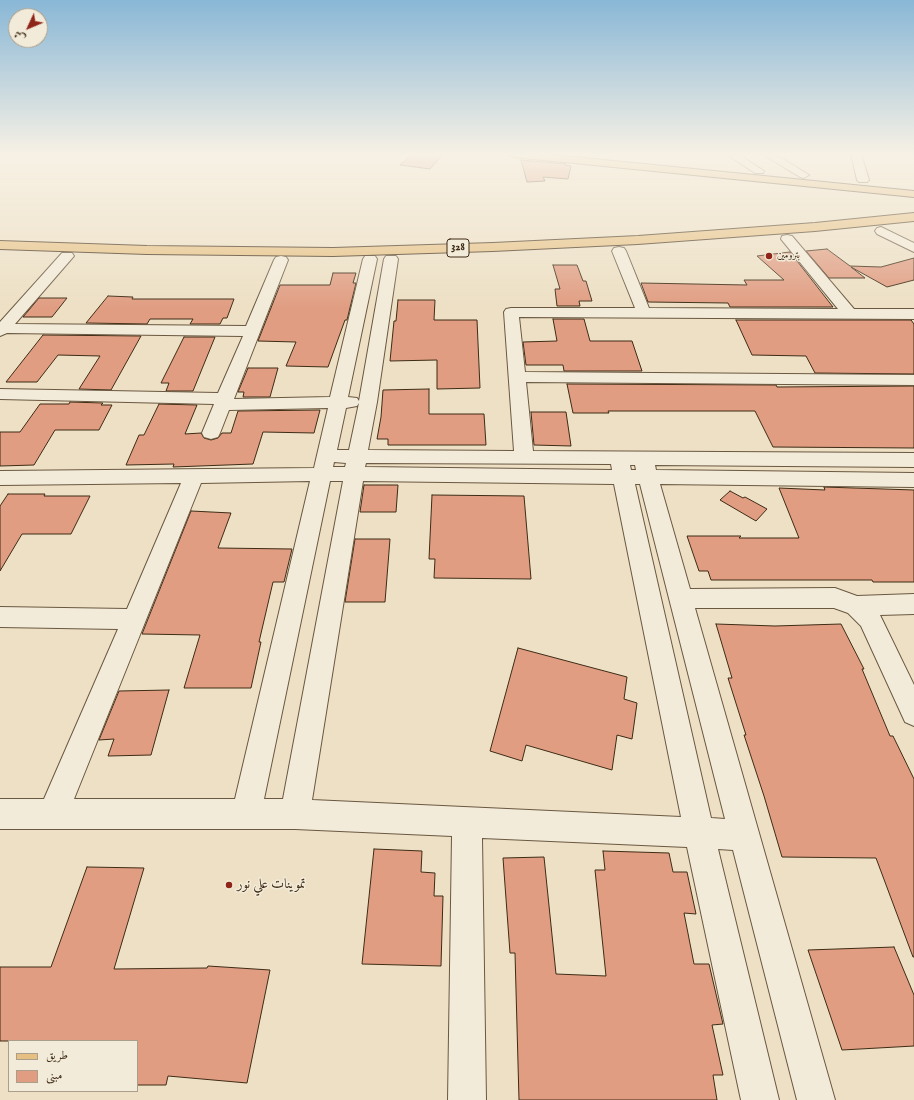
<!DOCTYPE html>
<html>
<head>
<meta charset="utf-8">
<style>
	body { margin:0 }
	#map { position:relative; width:914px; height:1100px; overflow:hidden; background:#ede0c5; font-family:"IM FELL English",Amiri,serif }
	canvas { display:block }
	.legend { position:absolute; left:8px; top:1040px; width:130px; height:52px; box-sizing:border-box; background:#f3ebd9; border:1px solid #ab9e8b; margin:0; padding:5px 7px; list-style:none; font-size:12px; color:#3e2b15 }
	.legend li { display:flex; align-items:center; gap:8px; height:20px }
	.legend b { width:20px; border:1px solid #ab9e8b }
	.north { position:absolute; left:8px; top:8px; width:40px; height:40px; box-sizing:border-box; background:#f3ebd9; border:1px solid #ab9e8b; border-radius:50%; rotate:226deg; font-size:11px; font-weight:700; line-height:16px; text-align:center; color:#3e2b15 }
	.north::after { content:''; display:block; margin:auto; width:14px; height:18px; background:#8f2418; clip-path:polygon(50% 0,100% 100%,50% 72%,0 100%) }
</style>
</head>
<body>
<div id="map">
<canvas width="914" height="1100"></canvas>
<ul class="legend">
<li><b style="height:5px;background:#e6c082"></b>طريق</li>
<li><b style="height:11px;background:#e09d82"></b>مبنى</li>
</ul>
<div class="north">ش</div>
</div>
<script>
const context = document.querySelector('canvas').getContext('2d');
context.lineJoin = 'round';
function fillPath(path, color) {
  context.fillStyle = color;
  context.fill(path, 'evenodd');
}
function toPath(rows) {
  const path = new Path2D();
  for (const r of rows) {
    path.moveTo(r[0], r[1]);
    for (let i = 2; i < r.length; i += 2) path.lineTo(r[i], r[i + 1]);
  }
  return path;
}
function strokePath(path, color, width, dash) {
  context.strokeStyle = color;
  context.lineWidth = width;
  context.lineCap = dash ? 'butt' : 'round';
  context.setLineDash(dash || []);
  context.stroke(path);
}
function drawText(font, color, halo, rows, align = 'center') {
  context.font = font + ' "IM FELL English",Amiri,serif';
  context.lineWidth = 3;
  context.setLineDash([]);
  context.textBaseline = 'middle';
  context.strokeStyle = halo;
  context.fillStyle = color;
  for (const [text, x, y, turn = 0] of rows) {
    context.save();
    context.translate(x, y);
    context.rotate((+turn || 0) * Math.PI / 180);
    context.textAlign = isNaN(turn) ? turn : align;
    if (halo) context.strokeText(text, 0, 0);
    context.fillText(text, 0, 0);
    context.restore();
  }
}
const building = toPath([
	[412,154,443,154,430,169,400,165,412,154],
	[521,160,566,164,565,165,571,166,568,179,543,177,545,181,527,182,521,160],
	[827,249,850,266,881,267,914,258,914,280,887,287,851,267,865,278,829,278,806,251,827,249],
	[790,252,833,307,730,307,728,303,648,302,641,283,747,285,744,280,784,280,757,256,790,252],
	[553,265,577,265,583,281,586,281,592,301,579,301,580,306,557,306,555,289,560,289,553,265],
	[333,273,356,273,353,283,356,283,347,320,345,320,328,367,286,366,296,342,258,341,280,285,330,285,333,273],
	[108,296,133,297,132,299,234,299,227,318,223,318,220,324,190,324,193,319,150,319,147,324,86,323,108,296],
	[39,298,67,298,52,317,23,317,39,298],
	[398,300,435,300,434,320,477,320,480,388,437,389,437,360,390,361,394,321,396,321,398,300],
	[553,319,584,319,590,341,632,341,642,371,564,371,563,365,526,365,523,342,557,341,553,319],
	[736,320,911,320,914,324,914,374,815,373,806,356,752,355,736,320],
	[43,335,141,336,111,390,79,389,100,356,58,355,37,382,6,382,43,335],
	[184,337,215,337,193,391,166,391,169,383,161,383,184,337],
	[248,368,278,368,270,397,243,397,244,392,238,392,248,368],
	[567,384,776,385,777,387,914,386,914,448,773,447,755,411,608,411,609,413,573,413,567,384],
	[429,389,429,414,484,414,486,445,388,445,388,439,377,439,381,417,383,390,429,389],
	[70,402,103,403,101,405,112,405,99,430,55,430,34,465,0,466,0,432,20,432,40,404,69,404,70,402],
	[159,404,197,405,185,434,201,433,204,438,211,440,218,438,222,433,231,433,238,411,320,410,314,433,263,432,253,464,173,467,174,464,126,465,139,435,144,435,159,404],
	[531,412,566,412,571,446,534,445,531,412],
	[364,485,398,485,396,512,360,512,364,485],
	[824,487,914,490,914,582,873,582,872,580,711,580,708,571,699,571,687,536,741,536,739,538,799,538,779,488,825,490,824,487],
	[730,491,743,498,745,497,767,509,756,521,720,500,730,491],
	[8,494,45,494,44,496,90,496,71,534,22,534,0,571,0,506,8,494],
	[432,495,524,496,531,579,434,578,435,559,429,559,432,495],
	[191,511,231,513,218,548,292,549,284,582,273,582,259,642,261,642,251,688,184,688,200,635,142,634,191,511],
	[355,539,390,539,385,602,345,602,355,539],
	[716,624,775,626,841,624,864,669,862,669,890,736,893,736,914,779,914,957,913,957,876,858,782,857,764,796,744,735,746,735,728,678,732,678,716,624],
	[518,648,627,677,624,699,637,703,632,739,617,735,612,770,526,745,522,761,490,751,518,648],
	[169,690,151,755,108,756,114,739,99,740,119,691,169,690],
	[374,849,422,851,421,872,435,873,434,896,443,896,441,966,362,964,374,849],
	[603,851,669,853,673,872,687,872,696,914,684,913,694,964,709,964,723,1024,712,1025,723,1075,713,1075,717,1100,519,1100,515,953,510,953,503,858,544,857,556,974,606,976,595,870,605,870,603,851],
	[87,867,144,868,114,969,207,968,208,966,270,970,247,1083,168,1076,166,1085,137,1085,137,1041,0,1041,0,967,51,967,87,867],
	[894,947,914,995,914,1046,842,1050,808,950,894,947]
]);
fillPath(building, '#e09d82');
strokePath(building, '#3e2b15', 1);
const minor = toPath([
	[726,154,738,154,764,171,763,173,755,173,726,154],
	[762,154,775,154,809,175,804,178,800,177,762,154],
	[851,154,861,154,869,180,867,182,859,182,857,180,851,154],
	[881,227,914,243,914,252,877,234,875,231,877,228,881,227],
	[787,235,792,236,854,309,914,309,914,319,519,317,525,372,914,375,914,385,526,382,533,451,914,453,914,467,655,465,656,470,914,473,914,487,660,484,690,589,835,588,857,596,914,594,914,614,880,615,914,685,914,726,905,722,861,626,848,613,834,608,695,608,835,1100,797,1100,733,850,718,849,779,1100,741,1100,687,847,482,838,486,1100,448,1100,452,836,295,829,0,829,0,799,44,799,118,629,0,627,0,607,127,609,181,483,0,485,0,471,314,468,328,408,229,410,220,433,218,437,211,439,204,437,202,433,214,404,0,399,0,389,218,393,243,336,7,333,0,336,0,322,62,253,72,253,74,256,15,324,246,326,274,260,276,257,281,256,286,257,288,260,234,399,330,397,363,259,365,256,375,256,377,259,348,397,357,398,359,401,384,259,386,256,396,256,398,259,377,402,368,450,514,451,504,312,506,309,511,308,635,308,612,251,614,248,619,247,624,248,626,251,649,308,838,309,781,239,782,236,787,235],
	[359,403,349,450,337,450,346,408,357,406,359,403],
	[334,462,346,463,345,467,333,467,334,462],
	[366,463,611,464,612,470,365,467,366,463],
	[630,465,635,465,636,470,631,470,630,465],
	[310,481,235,799,74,799,201,483,310,481],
	[330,481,343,481,283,799,264,799,330,481],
	[363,481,614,484,681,817,312,800,363,481],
	[635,484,640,484,725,819,711,818,635,484]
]);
const major = toPath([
	[508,154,544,154,914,191,914,197,513,157,508,154],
	[914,213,914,221,815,231,638,244,493,251,333,256,147,254,0,249,0,241,147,246,333,248,493,243,638,236,815,223,914,213]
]);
strokePath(minor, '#6a5841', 2);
strokePath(major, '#3e2b15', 2);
fillPath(minor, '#f3ebd9');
fillPath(major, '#e6c082');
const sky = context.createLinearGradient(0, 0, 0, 308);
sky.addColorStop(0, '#89b7d6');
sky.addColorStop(0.5, '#f7f1e5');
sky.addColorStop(1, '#f7f1e500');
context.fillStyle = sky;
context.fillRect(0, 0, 914, 308);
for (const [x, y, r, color] of [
	[769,256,4,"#8f2418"],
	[229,885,4,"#8f2418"]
]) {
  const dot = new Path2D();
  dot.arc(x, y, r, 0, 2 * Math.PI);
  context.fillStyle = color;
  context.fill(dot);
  strokePath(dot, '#f3ebd9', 1.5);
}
drawText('10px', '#3e2b15', '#f3ebd9', [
	["بترومين",777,256]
], 'left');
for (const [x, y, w] of [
	[458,248,22]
]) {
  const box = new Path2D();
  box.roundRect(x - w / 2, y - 9, w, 18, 3);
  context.fillStyle = '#f3ebd9';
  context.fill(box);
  strokePath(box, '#3e2b15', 1);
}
drawText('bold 11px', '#3e2b15', null, [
	["328",458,248]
]);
drawText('14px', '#3e2b15', '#f3ebd9', [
	["تموينات علي نور",237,885]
], 'left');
</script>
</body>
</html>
